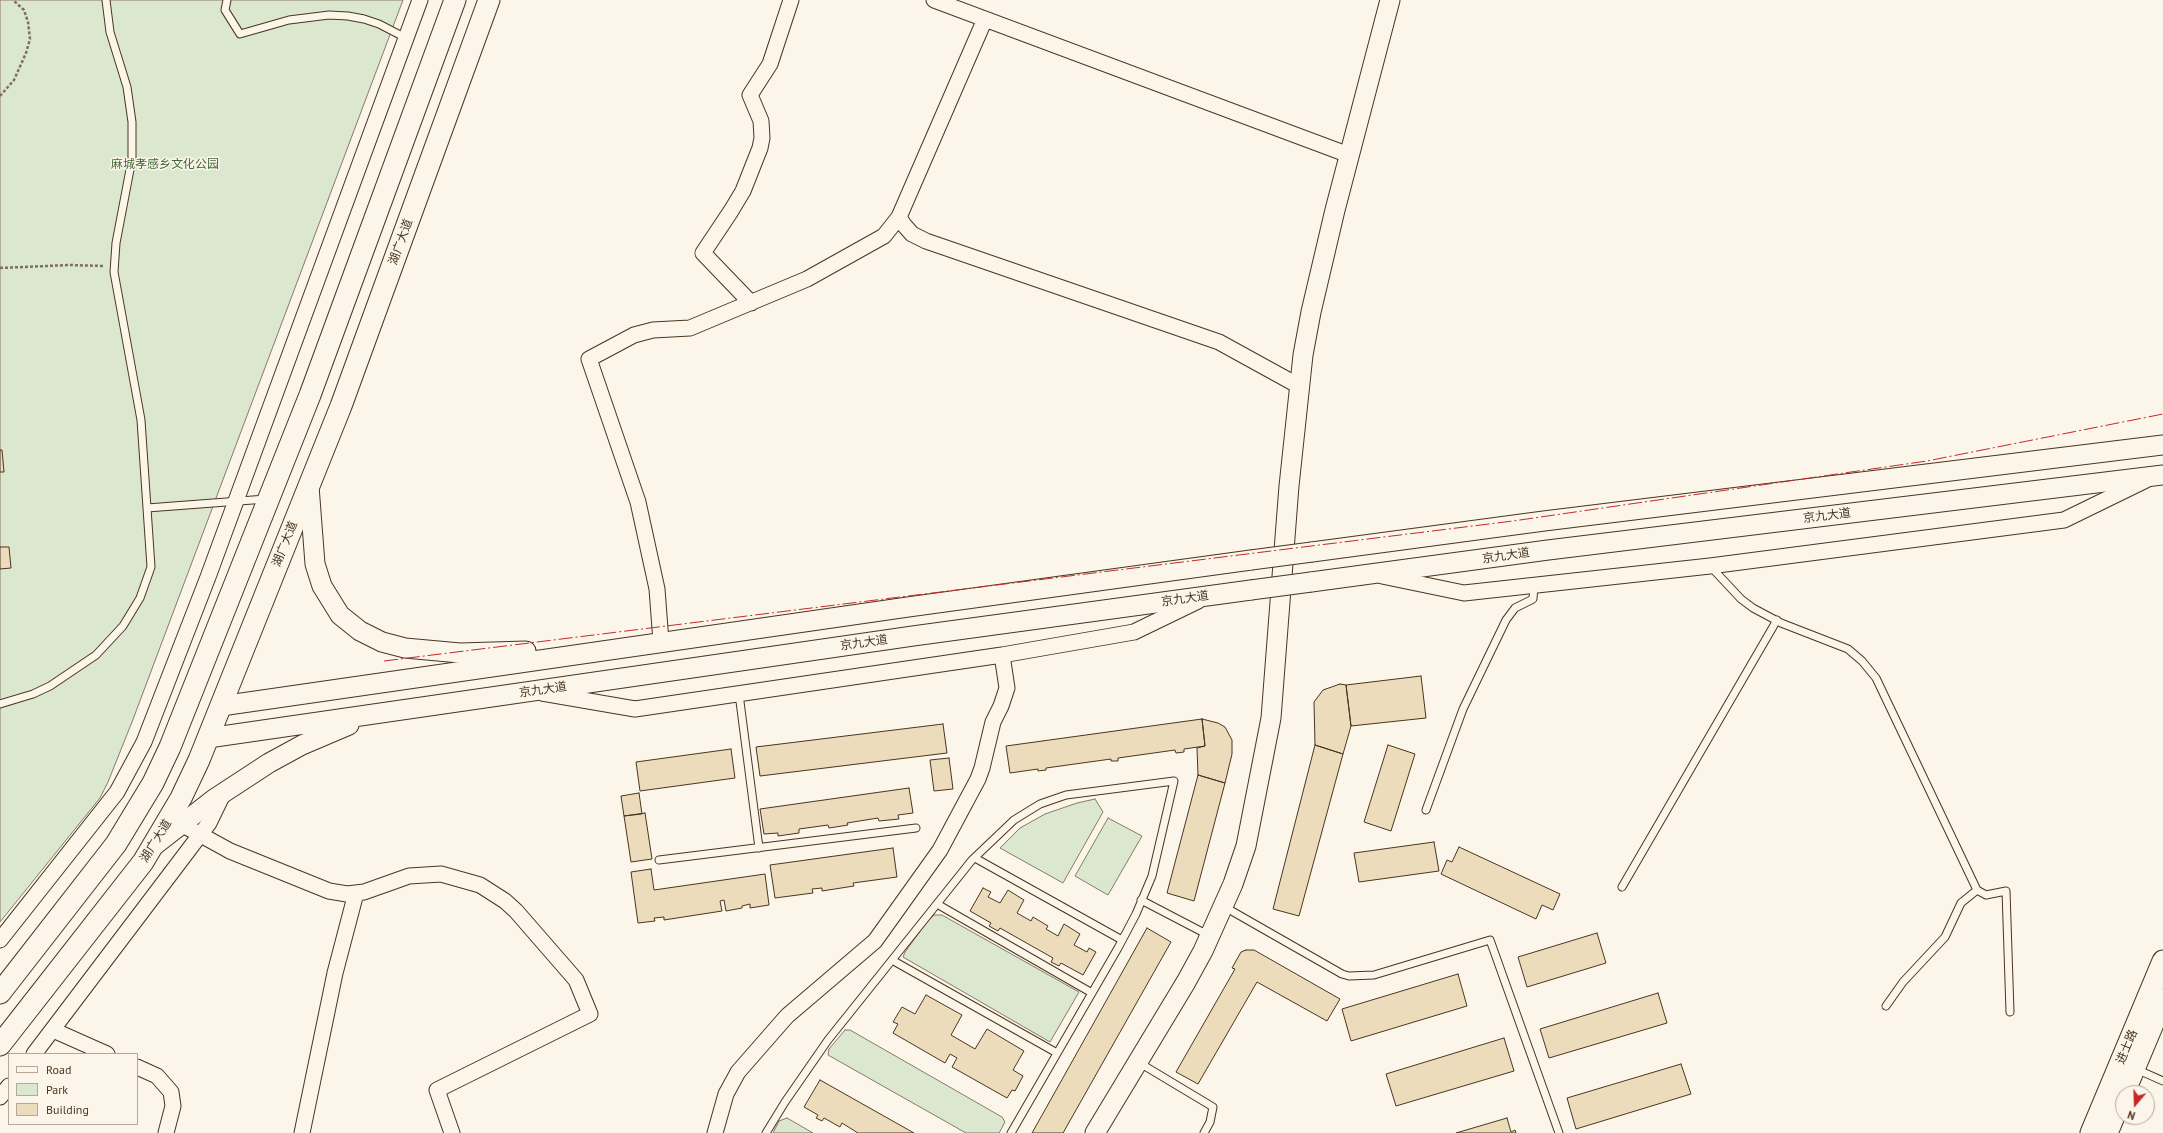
<!DOCTYPE html>
<html>
<head>
<meta charset="utf-8">
<style>
	body { margin:0 }
	#map { position:relative; width:2163px; height:1133px; overflow:hidden; background:#fbf6e9; font-family:"PT Sans",sans-serif }
	canvas { display:block }
	.legend { position:absolute; left:8px; top:1053px; width:130px; height:72px; box-sizing:border-box; background:#fbf6e9; border:1px solid #b4a999; margin:0; padding:5px 7px; list-style:none; font-size:12px; color:#4a3520 }
	.legend li { display:flex; align-items:center; gap:8px; height:20px }
	.legend b { width:20px; border:1px solid #b4a999 }
	.north { position:absolute; left:2115px; top:1085px; width:40px; height:40px; box-sizing:border-box; background:#fbf6e9; border:1px solid #b4a999; border-radius:50%; rotate:199deg; font-size:11px; font-weight:700; line-height:16px; text-align:center; color:#4a3520 }
	.north::after { content:''; display:block; margin:auto; width:14px; height:18px; background:#c62828; clip-path:polygon(50% 0,100% 100%,50% 72%,0 100%) }
</style>
</head>
<body>
<div id="map">
<canvas width="2163" height="1133"></canvas>
<ul class="legend">
<li><b style="height:5px;background:#fbf6e9"></b>Road</li>
<li><b style="height:11px;background:#dce7d0"></b>Park</li>
<li><b style="height:11px;background:#ecdcbc"></b>Building</li>
</ul>
<div class="north">N</div>
</div>
<script>
const context = document.querySelector('canvas').getContext('2d');
context.lineJoin = 'round';
function fillPath(path, color) {
  context.fillStyle = color;
  context.fill(path, 'evenodd');
}
function toPath(rows) {
  const path = new Path2D();
  for (const r of rows) {
    path.moveTo(r[0], r[1]);
    for (let i = 2; i < r.length; i += 2) path.lineTo(r[i], r[i + 1]);
  }
  return path;
}
function strokePath(path, color, width, dash) {
  context.strokeStyle = color;
  context.lineWidth = width;
  context.lineCap = dash ? 'butt' : 'round';
  context.setLineDash(dash || []);
  context.stroke(path);
}
function drawText(font, color, halo, rows, align = 'center') {
  context.font = font + ' "PT Sans","Noto Sans SC",sans-serif';
  context.lineWidth = 3;
  context.setLineDash([]);
  context.textBaseline = 'middle';
  context.strokeStyle = halo;
  context.fillStyle = color;
  for (const [text, x, y, turn = 0] of rows) {
    context.save();
    context.translate(x, y);
    context.rotate((+turn || 0) * Math.PI / 180);
    context.textAlign = isNaN(turn) ? turn : align;
    if (halo) context.strokeText(text, 0, 0);
    context.fillText(text, 0, 0);
    context.restore();
  }
}
const green = toPath([
	[0,0,403,0,132,722,108,782,100,798,0,922,0,0],
	[1095,799,1103,812,1063,883,1000,848,1020,828,1045,814,1077,803,1095,799],
	[1108,818,1142,836,1108,895,1075,876,1108,818],
	[934,915,942,915,1079,992,1050,1042,903,957,905,952,926,923,934,915],
	[845,1030,850,1030,1002,1117,1005,1122,999,1133,966,1133,828,1055,829,1049,845,1030],
	[787,1118,813,1133,773,1133,779,1121,787,1118]
]);
fillPath(green, '#dce7d0');
strokePath(green, '#887966', 1);
const building = toPath([
	[0,450,2,450,4,472,0,472,0,450],
	[0,547,9,547,11,568,0,569,0,547],
	[1421,676,1426,718,1351,726,1346,685,1421,676],
	[1340,684,1346,685,1351,726,1343,754,1315,745,1314,702,1323,690,1340,684],
	[1202,719,1218,723,1225,727,1232,740,1232,754,1225,783,1198,775,1197,748,1205,746,1202,719],
	[1202,719,1205,746,1184,749,1184,752,1176,753,1175,750,1118,758,1118,761,1111,761,1111,759,1046,768,1046,770,1038,771,1038,769,1010,773,1006,746,1202,719],
	[943,724,947,753,760,776,756,747,943,724],
	[1315,745,1343,754,1299,916,1273,909,1315,745],
	[1388,745,1415,754,1391,831,1364,822,1388,745],
	[731,749,735,778,640,791,636,762,731,749],
	[949,758,953,789,934,791,930,760,949,758],
	[1198,775,1225,783,1194,901,1167,893,1198,775],
	[909,788,913,813,898,815,899,819,879,821,878,818,847,823,848,825,829,828,828,825,799,829,799,833,778,836,778,833,764,834,760,809,909,788],
	[639,793,642,814,624,816,621,796,639,793],
	[645,813,652,859,631,862,624,816,645,813],
	[1434,842,1439,871,1359,882,1354,853,1434,842],
	[1459,847,1560,894,1553,910,1542,905,1536,919,1441,874,1447,860,1452,862,1459,847],
	[893,848,897,877,853,883,854,886,822,891,822,888,812,889,813,893,775,898,770,865,893,848],
	[651,869,654,890,765,874,769,905,750,908,750,904,742,906,742,908,726,911,724,900,720,901,722,911,664,920,664,917,654,918,655,921,638,923,631,872,651,869],
	[983,888,991,892,988,897,1000,903,1008,890,1024,900,1017,913,1031,921,1033,917,1048,926,1046,929,1058,936,1064,924,1080,934,1074,945,1087,952,1089,948,1096,952,1083,975,1061,963,1059,966,1051,962,1053,958,1000,928,998,931,989,926,991,923,970,911,983,888],
	[1147,928,1171,942,1063,1133,1032,1133,1147,928],
	[1597,933,1606,963,1527,987,1518,957,1597,933],
	[1246,950,1254,950,1340,999,1327,1021,1257,982,1198,1084,1176,1072,1235,969,1232,968,1241,952,1246,950],
	[1458,974,1467,1006,1351,1041,1342,1009,1458,974],
	[1658,993,1667,1023,1549,1058,1540,1029,1658,993],
	[926,995,962,1015,951,1035,975,1049,987,1029,1024,1051,1013,1070,1023,1076,1015,1091,1012,1090,1007,1098,952,1067,957,1058,950,1054,945,1063,893,1033,898,1024,893,1022,902,1007,915,1014,926,995],
	[1504,1038,1514,1071,1396,1106,1386,1074,1504,1038],
	[1681,1064,1691,1094,1576,1129,1567,1098,1681,1064],
	[820,1080,914,1133,858,1133,842,1123,840,1127,824,1118,822,1121,816,1118,818,1115,804,1107,820,1080],
	[1507,1118,1511,1132,1515,1130,1516,1133,1456,1133,1507,1118]
]);
fillPath(building, '#ecdcbc');
strokePath(building, '#4a3520', 1);
const service = toPath([
	[227,0,225,10,240,34,289,20,329,15,348,16,364,19,379,24,406,38],
	[147,508,266,499],
	[1711,567,1741,599,1753,608,1781,623,1848,649,1862,661,1876,678,1977,890,1986,895,2006,891,2010,1012],
	[739,694,759,848],
	[0,704,33,694,50,686,96,655,123,626,140,598,151,567,141,420,114,272,116,243,132,159,132,122,127,87,110,32,106,0],
	[1426,810,1463,709,1506,620,1515,608,1533,599,1534,585],
	[975,858,1122,940],
	[659,860,916,828],
	[1622,887,1777,620],
	[1141,900,1210,936],
	[937,904,1092,993],
	[1223,906,1342,974,1349,976,1374,975,1490,940,1559,1133],
	[892,960,1057,1053],
	[1886,1006,1903,982,1945,937,1961,903,1977,890],
	[1138,1062,1213,1107,1210,1122,1204,1133],
	[2136,1069,2163,1081],
	[766,1133,785,1102,828,1040,972,860,1014,820,1040,804,1066,795,1174,781,1152,876,1136,914,1118,948,1011,1133]
]);
const minor = toPath([
	[934,0,1349,155],
	[985,19,899,217,904,225,912,234,926,241,1219,342,1299,386],
	[751,303,703,253,731,211,743,191,760,148,762,138,761,121,750,95,770,64,791,0],
	[1382,576,1464,593,1710,566,2064,520,2146,480],
	[661,642,657,589,638,502,589,359,634,335,653,330,690,328,807,279,884,236,899,217],
	[542,693,635,709,1002,655,1134,632,1198,601],
	[181,824,230,851,329,891,347,894,364,892,409,876,441,874,480,885,505,901,516,911,576,980,590,1014,437,1090,452,1133],
	[0,940,117,792,144,742,208,577,420,0],
	[53,1030,107,1054],
	[34,1054,209,823,224,792],
	[137,1067,157,1076,171,1092,173,1106,166,1133],
	[0,1097,9,1086],
	[302,1133,335,973,356,893],
	[715,1133,726,1094,738,1072,787,1016,875,941,940,850,978,779,982,768,993,722,1001,706,1007,688,1002,655]
]);
const tertiary = toPath([
	[309,486,315,564,322,586,340,615,360,631,382,642,405,648,460,653,526,651],
	[1312,552,1544,521,2163,445],
	[1311,582,1548,550,2163,475],
	[221,706,908,607,1251,560],
	[208,738,913,636,1251,590],
	[155,845,214,799,269,763,302,745,349,725],
	[1095,1133,1186,982,1203,951,1233,884,1246,846,1271,718,1289,486,1303,355,1311,312,1335,210,1390,0]
]);
const secondary = toPath([
	[0,993,116,844,153,783,170,747,310,395,455,0],
	[0,1045,143,862,181,798,199,760,341,406,489,0],
	[2124,1093,2163,1000],
	[2091,1133,2163,961],
	[2107,1133,2123,1095]
]);
strokePath(service, '#4a3520', 9);
strokePath(minor, '#4a3520', 17);
strokePath(tertiary, '#4a3520', 21);
strokePath(secondary, '#4a3520', 23);
strokePath(toPath([
	[0,96,14,80,26,53,30,39,28,22,24,10,13,0],
	[0,268,69,265,103,266]
]), '#7f6f5c', 2.5, [3, 2]);
strokePath(service, '#fbf6e9', 7);
strokePath(minor, '#fbf6e9', 15);
strokePath(tertiary, '#fbf6e9', 19);
strokePath(secondary, '#fbf6e9', 21);
const tertiaryBridge = toPath([
	[1251,560,1312,552],
	[1251,590,1311,582]
]);
strokePath(tertiaryBridge, '#4a3520', 21, []);
strokePath(tertiaryBridge, '#fbf6e9', 19);
strokePath(toPath([
	[384,661,1513,521,1927,461,2163,414]
]), '#c62828', 1, [14, 3, 2, 3]);
drawText('12px', '#436837', '#fbf6e9', [
	["麻城孝感乡文化公园",165,165]
]);
drawText('12px', '#4a3520', '#fbf6e9', [
	["湖广大道",401,242,-70],
	["京九大道",1827,516,-7],
	["湖广大道",285,544,-68],
	["京九大道",1506,556,-8],
	["京九大道",1185,599,-8],
	["京九大道",864,643,-8],
	["京九大道",543,690,-8],
	["湖广大道",156,841,-58],
	["进士路",2127,1047,-67]
]);
</script>
</body>
</html>
